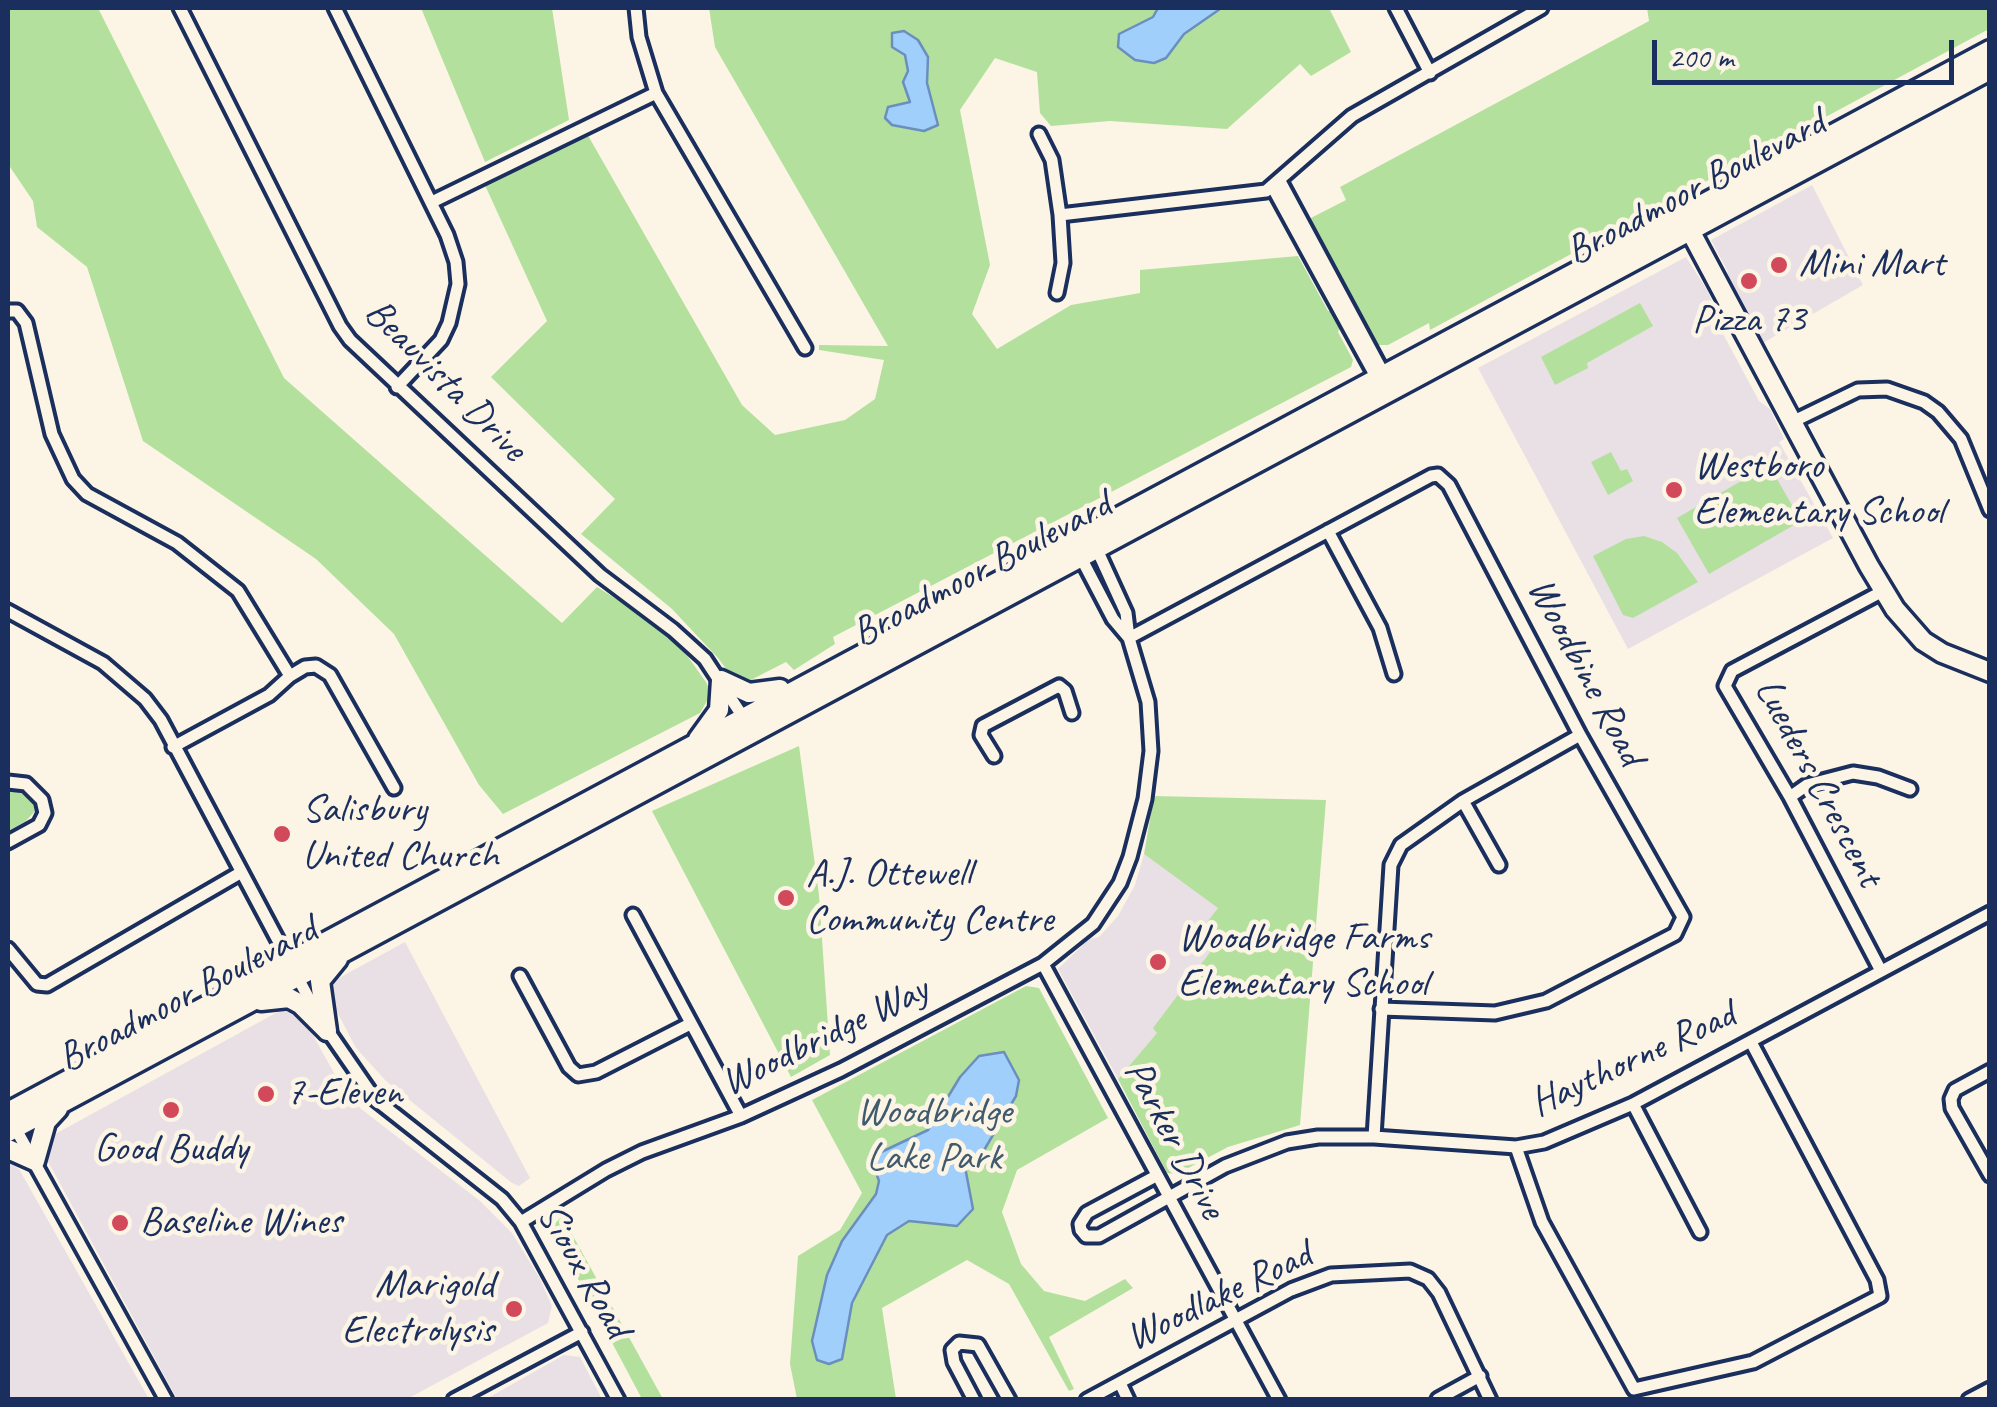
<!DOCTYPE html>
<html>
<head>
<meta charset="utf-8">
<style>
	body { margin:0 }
	#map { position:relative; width:1997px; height:1407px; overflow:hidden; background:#fcf5e5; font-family:Caveat,sans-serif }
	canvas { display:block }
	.frame { position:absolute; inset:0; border:10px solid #1b2f5e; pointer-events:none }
	.scale { position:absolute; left:1652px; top:40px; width:302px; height:45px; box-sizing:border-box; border:5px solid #1b2f5e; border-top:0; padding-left:12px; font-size:30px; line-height:35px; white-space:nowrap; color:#1b2f5e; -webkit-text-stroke:8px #fcf5e5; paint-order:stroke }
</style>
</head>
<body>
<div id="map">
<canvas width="1997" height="1407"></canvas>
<div class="frame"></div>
<div class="scale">200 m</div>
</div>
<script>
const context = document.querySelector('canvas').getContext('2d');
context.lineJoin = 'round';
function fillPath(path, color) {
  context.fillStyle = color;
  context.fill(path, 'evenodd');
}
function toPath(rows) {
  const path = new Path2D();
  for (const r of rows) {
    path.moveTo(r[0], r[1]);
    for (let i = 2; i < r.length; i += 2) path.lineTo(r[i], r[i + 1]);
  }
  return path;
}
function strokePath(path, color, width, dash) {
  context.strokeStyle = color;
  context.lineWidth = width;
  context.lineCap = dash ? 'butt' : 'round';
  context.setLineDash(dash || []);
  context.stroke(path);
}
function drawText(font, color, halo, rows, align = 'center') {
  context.font = font + ' Caveat,sans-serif';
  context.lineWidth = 9;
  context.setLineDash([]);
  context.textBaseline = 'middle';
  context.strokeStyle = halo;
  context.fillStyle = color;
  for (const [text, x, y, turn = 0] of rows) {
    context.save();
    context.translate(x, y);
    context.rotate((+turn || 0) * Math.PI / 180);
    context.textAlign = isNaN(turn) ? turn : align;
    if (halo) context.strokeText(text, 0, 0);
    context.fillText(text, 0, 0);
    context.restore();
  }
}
fillPath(toPath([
	[1812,185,1863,285,1761,344,1731,287,1727,270,1711,240],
	[1686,257,1707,290,1717,312,1721,330,1759,401,1770,409,1784,439,1779,442,1833,538,1628,649,1478,368],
	[1144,854,1218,907,1212,951,1154,1028,1158,1032,1118,1079,1058,969,1089,939,1099,937,1118,916,1135,885],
	[405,942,530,1178,519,1186,512,1183,386,1081,356,1048,335,1008,328,984],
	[283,1009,303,1017,339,1082,360,1108,480,1201,512,1233,539,1277,552,1306,548,1323,407,1399,177,1399,45,1156,48,1138],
	[8,1162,19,1169,149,1399,8,1399],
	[564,1355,580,1357,602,1399,486,1399]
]), '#e8e0e4');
fillPath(toPath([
	[8,8,98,8,284,378,562,623,597,587,634,610,683,650,706,682,711,694,700,713,503,814,479,785,394,634,316,559,143,441,87,267,37,227,33,201,8,164],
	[421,8,552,8,569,120,485,162],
	[709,8,1329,8,1351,52,1311,76,1300,64,1227,129,1110,121,1051,126,1040,113,1037,72,995,58,960,110,990,265,972,314,997,349,1071,305,1140,293,1140,270,1298,256,1328,311,1333,311,1341,325,1338,332,1353,360,1351,367,833,637,835,644,794,670,786,662,739,686,718,658,672,609,581,534,615,499,491,377,547,321,484,183,586,132,742,405,775,435,845,420,875,399,884,360,819,350,819,345,888,346,715,47],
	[1647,8,1989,8,1989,29,1430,330,1429,323,1388,345,1372,345,1305,221,1346,200,1340,187,1649,21],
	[1640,303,1653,326,1587,363,1588,368,1555,385,1541,357],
	[1611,452,1621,471,1627,469,1633,481,1608,495,1591,462],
	[1769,465,1801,521,1709,574,1677,518],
	[1644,536,1662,542,1677,553,1698,582,1633,618,1623,615,1593,556,1626,539],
	[799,746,819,895,830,1055,791,1077,652,811],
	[8,785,19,787,32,800,35,811,26,821,8,831],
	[1154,796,1326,800,1300,1125,1228,1147,1177,1174,1167,1173,1118,1079,1157,1033,1153,1028,1211,951,1195,938,1218,908,1144,854],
	[1026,986,1039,988,1108,1118,1017,1170,1002,1212,1021,1264,1044,1291,1085,1301,1125,1279,1133,1288,1049,1337,1074,1389,1069,1391,1009,1284,967,1260,882,1308,896,1399,797,1399,790,1364,798,1256,840,1230,862,1193,812,1100],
	[562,1216,663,1399,642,1399,551,1228]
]), '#b4e09e');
const water = toPath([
	[1158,8,1219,8,1220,9,1184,34,1166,58,1154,63,1135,60,1118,47,1119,34,1153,17,1158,8],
	[904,31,918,40,928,57,927,83,938,125,924,131,892,125,885,118,888,107,910,102,903,82,908,71,905,55,892,47,892,33,904,31],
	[1004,1052,1019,1080,1016,1096,980,1157,970,1158,965,1167,973,1209,957,1226,909,1221,887,1235,852,1303,842,1359,829,1364,817,1360,812,1341,827,1275,842,1241,876,1194,879,1181,874,1167,877,1154,928,1130,960,1077,979,1056,1004,1052]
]);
fillPath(water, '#a1cffc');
strokePath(water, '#6b8fbd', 2.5);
const street = toPath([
	[180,8,340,326,350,340,600,575,673,630,705,659,745,720],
	[335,8,447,235,456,262,458,284,449,323,441,340,397,387],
	[636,8,639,37,656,93,805,348],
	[1396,8,1430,73],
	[1039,134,1052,160,1060,215,1063,263,1057,293],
	[1280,181,1387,380],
	[1273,188,1379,382],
	[432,202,656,93],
	[1060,215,1266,191,1352,116,1541,8],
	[8,311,17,311,26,323,52,434,73,479,87,494,177,543,238,591,290,676,269,695,173,747],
	[1792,422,1858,390,1887,389,1924,402,1938,412,1961,439,1990,510],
	[1328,531,1380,628,1394,674],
	[1078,552,1113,619,1129,638],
	[8,611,103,663,145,699,161,720,316,1012],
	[1129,638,1431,476,1438,475,1449,485,1580,735,1683,917,1675,934,1546,1001,1495,1013,1381,1009],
	[290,676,305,667,316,666,330,675,394,788],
	[994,756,981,735,983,726,1059,686,1065,691,1072,713],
	[8,782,26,784,42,800,45,813,39,825,8,842],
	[1790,797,1807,785,1853,773,1878,777,1910,789],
	[1463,801,1499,865],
	[633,915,741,1116],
	[8,949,37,984,47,985,240,873],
	[1043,964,1279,1400],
	[1881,971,1790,797,1725,686,1732,671,1883,591],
	[520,976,569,1067,578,1075,596,1072,690,1024],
	[326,1028,375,1099,502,1199,521,1222,618,1400],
	[1990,1071,1955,1090,1951,1099,1952,1108,1990,1175],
	[1633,1104,1700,1232],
	[13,1124,166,1400],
	[1374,1137,1391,865,1401,845,1463,801,1580,735],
	[1516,1147,1542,1222,1634,1389,1753,1362,1880,1296,1877,1280,1751,1042],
	[1156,1176,1087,1213,1080,1224,1081,1230,1086,1236,1099,1236,1225,1166,1287,1142,1318,1137,1374,1137,1516,1147,1544,1142,1633,1104,1990,913],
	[521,1222,606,1170,642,1152,741,1116,841,1070,1043,964,1093,924,1120,883,1130,857,1145,799,1151,751,1148,702,1129,638,1126,613,1094,543],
	[1120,1383,1128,1400],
	[1438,1399,1480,1376],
	[454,1400,582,1332],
	[974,1400,954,1362,952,1350,959,1343,978,1345,1009,1400],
	[1087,1400,1291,1290,1331,1275,1410,1271,1428,1279,1439,1293,1490,1400],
	[1969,1400,1990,1389]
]);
const secondary = toPath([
	[1686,223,1869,566,1895,609,1923,641,1942,653,1990,672],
	[698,739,719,710,721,680,749,693,780,689],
	[261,1001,289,998,300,1004,327,1031],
	[327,1031,320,981,338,959],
	[8,1112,1990,50],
	[8,1132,1990,70],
	[8,1149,35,1161,46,1122,58,1109]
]);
strokePath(street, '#1b2f5e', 19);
strokePath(secondary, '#1b2f5e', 25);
strokePath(street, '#fcf5e5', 11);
strokePath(secondary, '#fcf5e5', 18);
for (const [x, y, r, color] of [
	[1779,265,10,"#d1495b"],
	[1749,281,10,"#d1495b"],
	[1674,490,10,"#d1495b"],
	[282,834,10,"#d1495b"],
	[786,898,10,"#d1495b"],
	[1158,962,10,"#d1495b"],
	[266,1094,10,"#d1495b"],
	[171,1110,10,"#d1495b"],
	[120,1223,10,"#d1495b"],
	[514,1309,10,"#d1495b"]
]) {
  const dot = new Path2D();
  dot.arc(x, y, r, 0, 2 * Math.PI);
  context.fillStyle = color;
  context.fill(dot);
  strokePath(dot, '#fcf5e5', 4);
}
drawText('40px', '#1b2f5e', '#fcf5e5', [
	["Broadmoor Boulevard",1696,188,-28],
	["Beauvista Drive",445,381,45],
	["Broadmoor Boulevard",982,570,-28],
	["Woodbine Road",1585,672,62],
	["Lueders Crescent",1818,783,62],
	["Broadmoor Boulevard",188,995,-28],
	["Woodbridge Way",825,1037,-26],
	["Haythorne Road",1633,1060,-25],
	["Parker Drive",1174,1140,62],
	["Sioux Road",583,1271,60],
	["Woodlake Road",1219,1297,-26]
]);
drawText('40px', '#1b2f5e', '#fcf5e5', [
	["Mini Mart",1799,265],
	["Pizza 73",1749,321,"center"],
	["Westboro",1694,467],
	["Elementary School",1694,513],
	["Salisbury",302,811],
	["United Church",302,857],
	["A.J. Ottewell",806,875],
	["Community Centre",806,921],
	["Woodbridge Farms",1178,939],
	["Elementary School",1178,985],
	["7-Eleven",286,1094],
	["Good Buddy",171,1150,"center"],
	["Baseline Wines",140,1223],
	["Marigold",494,1286,"right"],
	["Electrolysis",494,1332,"right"]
], 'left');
drawText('40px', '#415b6e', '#fcf5e5', [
	["Woodbridge",934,1113],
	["Lake Park",934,1159]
]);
</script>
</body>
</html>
